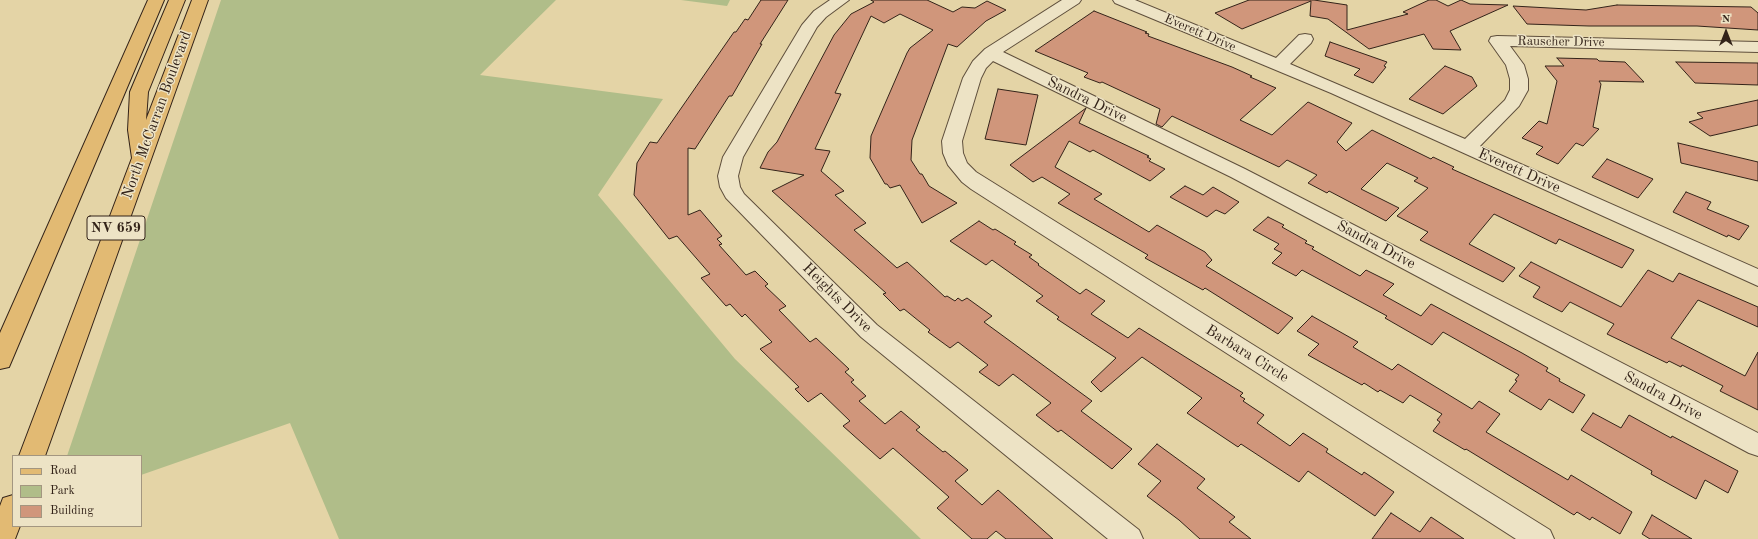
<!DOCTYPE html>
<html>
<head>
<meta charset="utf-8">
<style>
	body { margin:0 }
	#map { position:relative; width:1758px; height:539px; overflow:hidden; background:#e4d4a6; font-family:"Old Standard TT",serif }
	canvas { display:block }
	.legend { position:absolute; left:12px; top:455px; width:130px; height:72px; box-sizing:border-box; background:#ede3c5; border:1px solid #a39680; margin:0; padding:5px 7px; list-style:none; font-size:12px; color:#332319 }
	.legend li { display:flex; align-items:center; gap:8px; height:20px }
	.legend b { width:20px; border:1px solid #a39680 }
	.north { position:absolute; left:1706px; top:12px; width:40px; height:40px; -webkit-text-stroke:3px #ede3c5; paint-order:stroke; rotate:0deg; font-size:11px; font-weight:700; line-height:16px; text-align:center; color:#332319 }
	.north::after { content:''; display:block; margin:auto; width:14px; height:18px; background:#332319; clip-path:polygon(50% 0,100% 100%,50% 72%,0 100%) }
</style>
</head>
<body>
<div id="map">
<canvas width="1758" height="539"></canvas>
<ul class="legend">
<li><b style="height:5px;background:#e2ba73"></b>Road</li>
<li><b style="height:11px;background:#b0bd89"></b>Park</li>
<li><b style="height:11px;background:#d0967b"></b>Building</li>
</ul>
<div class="north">N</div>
</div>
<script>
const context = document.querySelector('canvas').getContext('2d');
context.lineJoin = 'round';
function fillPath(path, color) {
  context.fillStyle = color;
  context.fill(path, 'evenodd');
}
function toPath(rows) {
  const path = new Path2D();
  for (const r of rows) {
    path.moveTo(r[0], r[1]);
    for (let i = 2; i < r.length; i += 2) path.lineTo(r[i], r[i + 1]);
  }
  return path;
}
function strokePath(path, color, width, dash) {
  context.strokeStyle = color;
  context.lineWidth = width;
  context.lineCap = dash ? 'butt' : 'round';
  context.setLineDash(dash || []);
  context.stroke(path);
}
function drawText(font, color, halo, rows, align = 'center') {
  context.font = font + ' "Old Standard TT",serif';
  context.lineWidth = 3;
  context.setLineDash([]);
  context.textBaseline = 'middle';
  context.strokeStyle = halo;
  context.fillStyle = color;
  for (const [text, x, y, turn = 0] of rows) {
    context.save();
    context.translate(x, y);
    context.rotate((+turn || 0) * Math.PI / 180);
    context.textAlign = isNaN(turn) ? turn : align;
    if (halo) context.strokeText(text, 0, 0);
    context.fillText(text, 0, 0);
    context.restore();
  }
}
fillPath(toPath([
	[221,0,556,0,480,75,663,99,598,195,735,359,921,539,339,539,290,423,141,475,141,456,67,456],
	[681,0,730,0,727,6]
]), '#b0bd89');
const building = toPath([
	[761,0,788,0,760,44,762,44,732,96,729,96,695,149,688,148,688,215,700,210,722,236,717,239,722,244,719,245,746,275,755,271,768,284,765,286,786,306,779,310,810,342,816,338,849,369,845,372,854,380,851,382,866,396,859,401,885,424,901,411,920,427,916,430,943,452,945,451,968,470,955,481,982,505,998,490,1053,539,1006,539,996,531,987,539,972,539,937,508,949,497,893,448,880,459,843,426,850,421,821,393,808,402,795,389,799,387,760,349,772,342,745,314,742,317,730,304,726,306,701,278,710,274,677,236,669,239,634,195,637,163,650,142,657,143,734,32,736,32,745,19,748,20,761,0],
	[871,0,927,0,953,12,962,7,975,8,987,1,1006,10,986,21,957,47,948,44,912,140,911,160,920,174,922,174,929,186,957,203,922,223,900,185,890,188,887,184,885,184,870,158,871,136,907,53,910,48,933,30,900,14,884,23,871,16,835,93,841,94,815,149,830,151,821,171,844,191,835,195,866,223,854,230,897,268,907,262,945,297,947,296,955,301,958,298,962,301,967,298,992,316,984,322,1092,401,1081,411,1132,449,1112,469,1061,430,1058,432,1036,415,1051,403,1013,374,999,386,979,372,988,365,958,342,950,348,928,332,930,330,904,309,900,311,883,294,886,293,772,191,804,175,760,168,768,152,777,142,834,35,851,14,874,2,871,0],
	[1249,0,1314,0,1347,5,1347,30,1408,14,1403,12,1429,0,1436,0,1448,6,1461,0,1470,4,1508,5,1450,31,1461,50,1433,49,1424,34,1369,49,1328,19,1310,16,1311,1,1242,29,1215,13,1249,0],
	[1617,5,1751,7,1758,13,1758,30,1697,26,1589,26,1527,24,1513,6,1586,10,1617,5],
	[1094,11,1147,32,1145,33,1149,34,1148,36,1232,67,1252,76,1250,77,1276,88,1240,120,1272,135,1308,102,1352,123,1337,142,1346,151,1372,130,1431,159,1433,157,1454,167,1452,169,1634,250,1622,268,1559,239,1556,244,1494,214,1469,244,1515,268,1503,282,1420,240,1428,232,1397,216,1428,188,1414,181,1418,178,1387,163,1361,189,1399,208,1386,221,1329,191,1327,193,1308,183,1317,175,1287,160,1279,167,1172,116,1162,127,1156,124,1160,109,1102,82,1100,83,1084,77,1088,73,1035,51,1094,11],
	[1330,42,1387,62,1384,66,1386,67,1373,83,1354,75,1360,69,1325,56,1330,42],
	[1557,58,1597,59,1599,61,1625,62,1644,82,1599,81,1601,84,1593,127,1599,129,1583,146,1576,143,1558,164,1536,154,1543,147,1522,138,1539,121,1547,124,1557,81,1545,66,1564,66,1557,58],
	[1676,62,1758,63,1758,85,1695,83,1676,62],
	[1445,66,1472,77,1477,86,1443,114,1409,99,1445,66],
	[998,89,1038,95,1026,145,985,139,998,89],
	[1758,100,1758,125,1710,136,1689,122,1703,118,1697,113,1758,100],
	[1086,108,1079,123,1149,156,1147,157,1151,159,1149,161,1165,169,1150,181,1093,150,1090,152,1069,141,1055,167,1102,194,1094,199,1149,232,1157,225,1205,252,1212,260,1206,266,1293,318,1278,334,1205,288,1203,290,1145,258,1148,255,1058,203,1070,194,1042,177,1033,182,1010,165,1086,108],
	[1678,143,1758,162,1758,181,1681,163,1678,143],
	[1607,159,1653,179,1638,198,1592,177,1607,159],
	[1185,186,1203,195,1213,187,1239,202,1225,214,1216,210,1207,217,1170,197,1185,186],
	[1686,192,1711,202,1707,209,1749,226,1739,240,1728,235,1727,237,1673,212,1686,192],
	[1268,217,1284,225,1282,227,1307,241,1305,243,1314,247,1312,249,1360,276,1366,270,1394,284,1383,295,1421,316,1431,304,1522,353,1548,368,1546,371,1560,379,1559,381,1585,395,1573,413,1549,399,1541,410,1509,391,1517,381,1515,380,1519,375,1443,332,1432,345,1385,318,1387,316,1302,270,1296,276,1272,263,1282,253,1274,249,1279,244,1253,230,1268,217],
	[979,221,993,230,995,229,1016,242,1014,244,1032,255,1029,257,1039,264,1038,265,1080,294,1086,289,1105,301,1091,314,1128,338,1139,328,1243,393,1240,396,1245,399,1243,401,1264,415,1257,423,1290,446,1303,433,1328,449,1326,452,1362,475,1364,472,1394,492,1375,516,1308,471,1299,482,1241,444,1238,447,1187,413,1202,398,1142,357,1101,392,1091,382,1116,358,1057,319,1059,317,1036,301,1043,296,992,260,986,265,950,241,979,221],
	[1531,262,1621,307,1648,270,1673,282,1679,273,1758,307,1758,327,1698,300,1671,338,1745,376,1758,352,1758,410,1720,391,1723,386,1682,365,1681,367,1669,361,1667,363,1607,334,1614,324,1570,302,1562,312,1533,297,1540,287,1519,276,1531,262],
	[1312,316,1358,342,1353,347,1392,370,1398,364,1472,409,1479,401,1500,414,1486,432,1568,480,1571,475,1632,512,1620,534,1592,517,1590,520,1577,512,1574,515,1466,449,1465,450,1433,431,1440,422,1437,420,1442,414,1410,395,1403,403,1380,390,1378,392,1364,383,1362,385,1308,355,1319,344,1297,331,1312,316],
	[1593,413,1621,428,1629,415,1671,438,1672,436,1738,471,1728,493,1705,480,1696,499,1651,474,1652,471,1581,430,1593,413],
	[1157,444,1205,479,1197,488,1235,517,1229,522,1251,539,1200,539,1179,520,1147,496,1161,481,1138,464,1157,444],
	[1391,513,1420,532,1431,517,1464,539,1372,539,1391,513],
	[1652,515,1692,539,1650,539,1642,534,1652,515]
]);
fillPath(building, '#d0967b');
strokePath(building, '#332319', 1);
const minor = toPath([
	[830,0,849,0,826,17,817,27,743,157,738,176,740,187,744,194,877,325,1139,530,1143,539,1108,539,861,337,726,198,720,187,718,176,723,157,802,25,814,11,830,0],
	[1062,0,1081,0,1079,3,1003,52,1245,169,1758,433,1758,456,1749,453,1231,177,993,61,986,68,981,78,962,141,963,153,967,163,976,172,1550,530,1554,539,1516,539,971,189,962,182,948,165,943,153,942,141,963,78,973,61,985,49,1062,0],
	[1113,0,1135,0,1276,58,1299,35,1305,34,1311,35,1313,39,1311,43,1290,64,1465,139,1505,100,1510,90,1510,79,1506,65,1489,41,1491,37,1497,36,1758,42,1758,52,1510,46,1524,65,1528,79,1528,90,1519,106,1480,146,1758,269,1758,286,1331,93,1115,3,1113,0]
]);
const primary = toPath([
	[148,0,164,0,12,360,9,367,0,369,0,333,148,0],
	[169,0,185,0,148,92,146,120,192,0,208,0,45,456,19,456,132,158,128,130,130,92,169,0],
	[13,495,13,526,20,526,15,539,0,539,0,506,3,498,13,495]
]);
strokePath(minor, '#5f4f3c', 2);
strokePath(primary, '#332319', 2);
fillPath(minor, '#ede3c5');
fillPath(primary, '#e2ba73');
drawText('13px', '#332319', '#ede3c5', [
	["Everett Drive",1200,33,23],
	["Rauscher Drive",1561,42,1]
]);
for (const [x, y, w] of [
	[116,228,58]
]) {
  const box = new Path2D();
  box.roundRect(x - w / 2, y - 12, w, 24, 3);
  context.fillStyle = '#ede3c5';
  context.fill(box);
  strokePath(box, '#332319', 1);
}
drawText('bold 14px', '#332319', null, [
	["NV 659",116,228]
]);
drawText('15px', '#332319', '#ede3c5', [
	["Sandra Drive",1087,100,26],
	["North McCarran Boulevard",157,115,-70],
	["Everett Drive",1519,171,24],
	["Sandra Drive",1376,245,28],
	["Heights Drive",837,298,45],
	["Barbara Circle",1247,354,32],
	["Sandra Drive",1663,396,28]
]);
</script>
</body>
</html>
